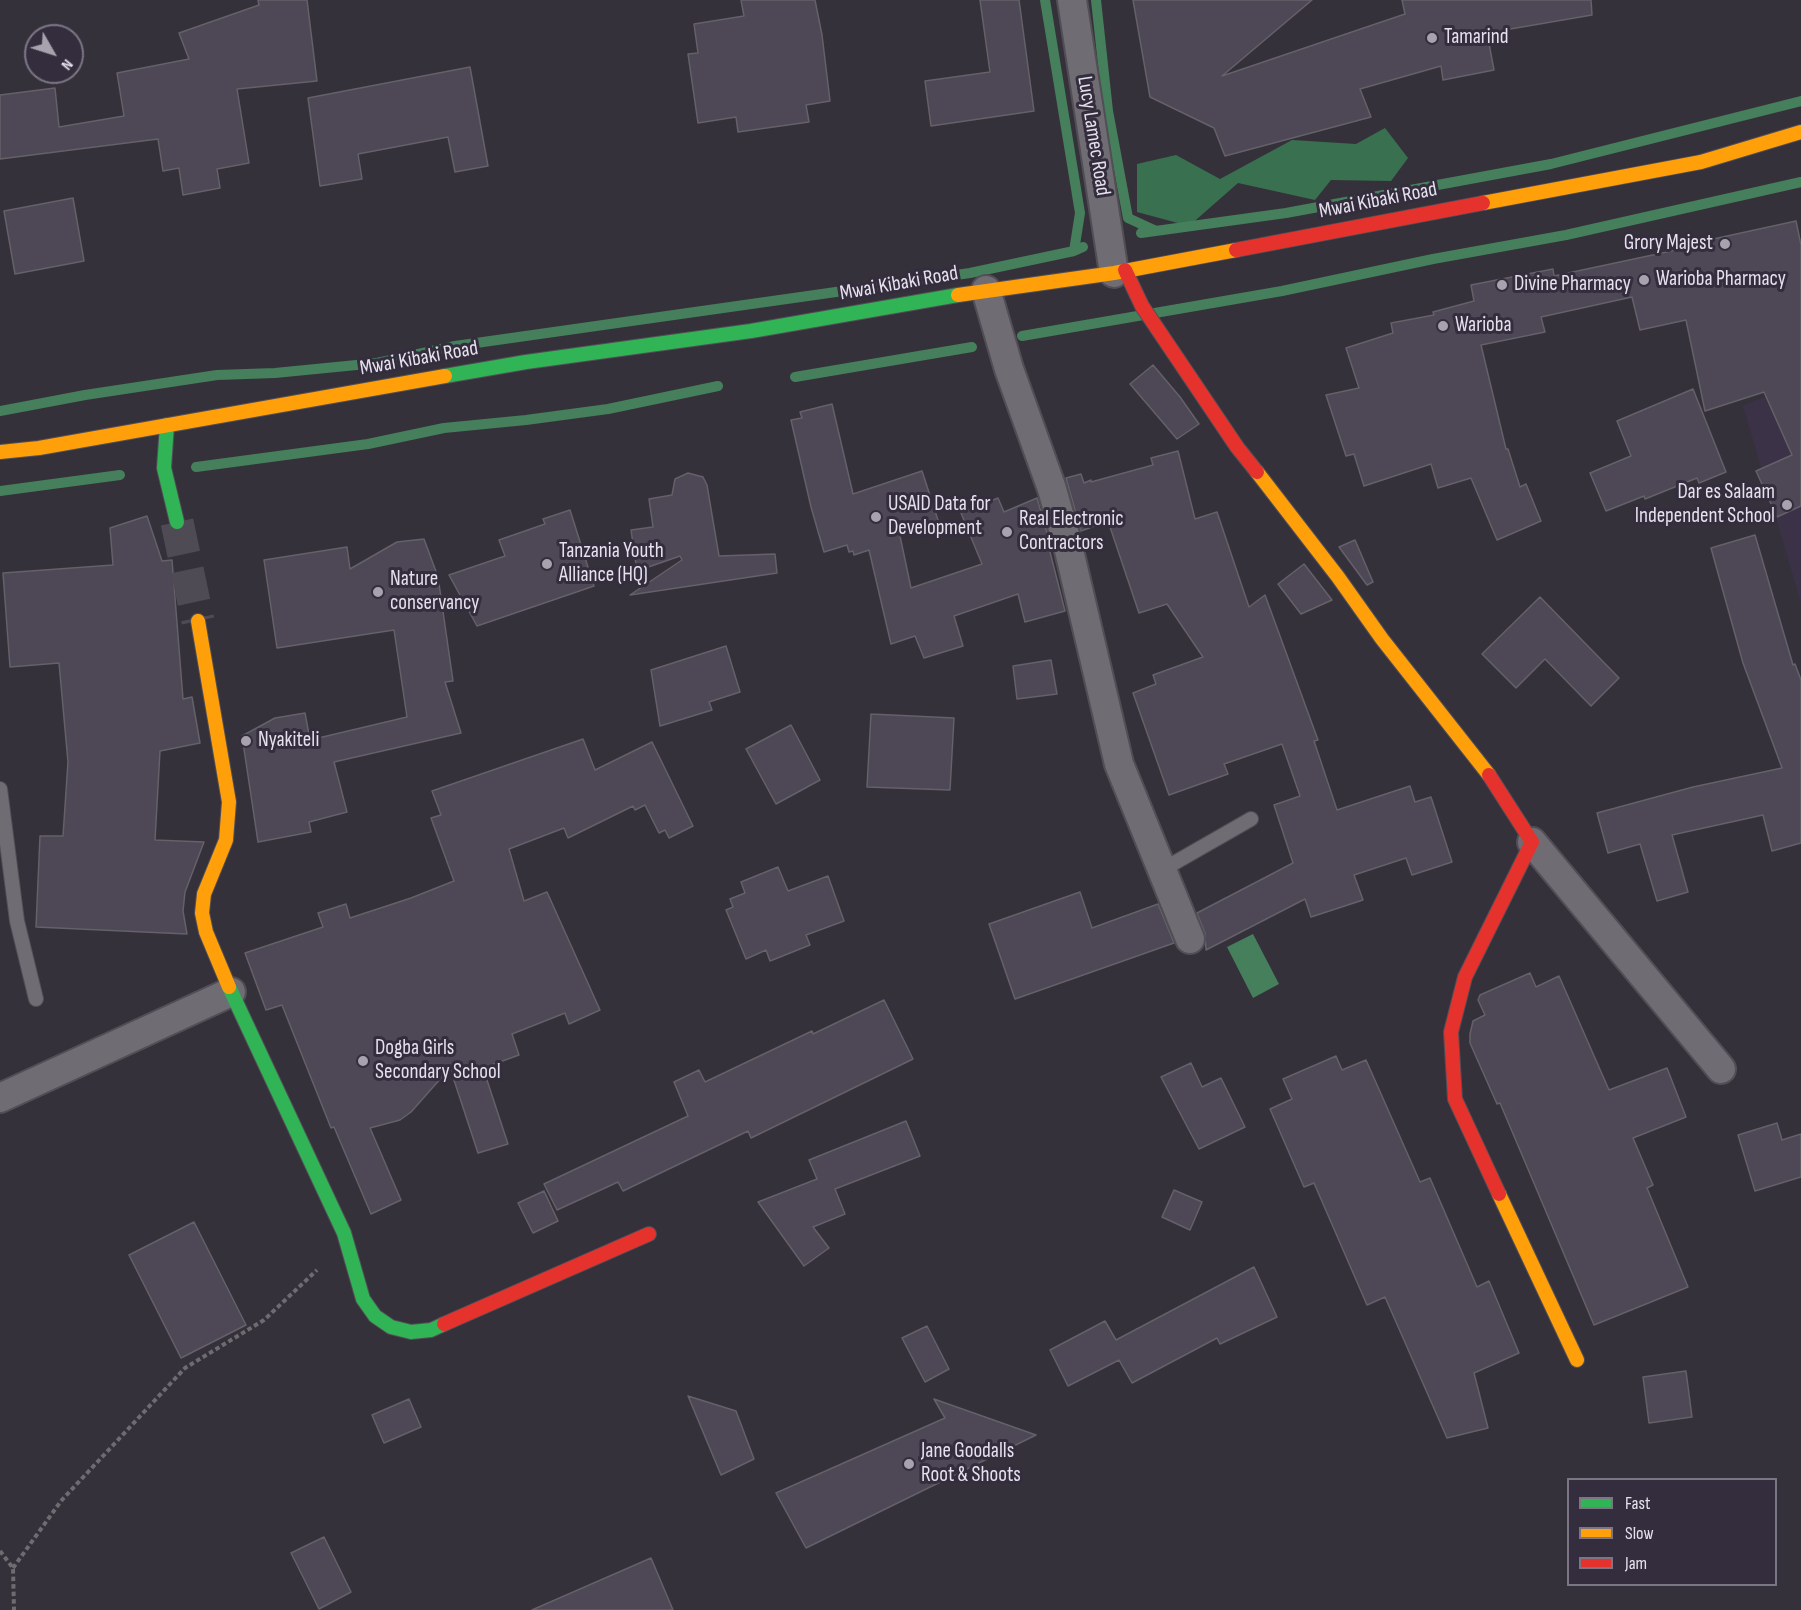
<!DOCTYPE html>
<html>
<head>
<meta charset="utf-8">
<style>
	body { margin:0 }
	#map { position:relative; width:1801px; height:1610px; overflow:hidden; background:#35313a; font-family:"Sofia Sans Condensed",sans-serif }
	canvas { display:block }
	.legend { position:absolute; left:1567px; top:1478px; width:210px; height:108px; box-sizing:border-box; background:#342d3e; border:2px solid #7b7584; margin:0; padding:8px 10px; list-style:none; font-size:18px; color:#e5e1ec }
	.legend li { display:flex; align-items:center; gap:12px; height:30px }
	.legend b { width:30px; border:2px solid #7b7584 }
	.north { position:absolute; left:24px; top:24px; width:60px; height:60px; box-sizing:border-box; background:#342d3e; border:2px solid #7b7584; border-radius:50%; rotate:129deg; font-size:16px; font-weight:700; line-height:24px; text-align:center; color:#e5e1ec }
	.north::after { content:''; display:block; margin:auto; width:21px; height:27px; background:#a7a3ae; clip-path:polygon(50% 0,100% 100%,50% 72%,0 100%) }
</style>
</head>
<body>
<div id="map">
<canvas width="1801" height="1610"></canvas>
<ul class="legend">
<li><b style="height:8px;background:#30b455"></b>Fast</li>
<li><b style="height:8px;background:#ff9f0a"></b>Slow</li>
<li><b style="height:8px;background:#e5322d"></b>Jam</li>
</ul>
<div class="north">N</div>
</div>
<script>
const context = document.querySelector('canvas').getContext('2d');
context.lineJoin = 'round';
function fillPath(path, color) {
  context.fillStyle = color;
  context.fill(path, 'evenodd');
}
function toPath(rows) {
  const path = new Path2D();
  for (const r of rows) {
    path.moveTo(r[0], r[1]);
    for (let i = 2; i < r.length; i += 2) path.lineTo(r[i], r[i + 1]);
  }
  return path;
}
function strokePath(path, color, width, dash) {
  context.strokeStyle = color;
  context.lineWidth = width;
  context.lineCap = dash ? 'butt' : 'round';
  context.setLineDash(dash || []);
  context.stroke(path);
}
function drawText(font, color, halo, rows, align = 'center') {
  context.font = font + ' "Sofia Sans Condensed",sans-serif';
  context.lineWidth = 6;
  context.setLineDash([]);
  context.textBaseline = 'middle';
  context.strokeStyle = halo;
  context.fillStyle = color;
  for (const [text, x, y, turn = 0] of rows) {
    context.save();
    context.translate(x, y);
    context.rotate((+turn || 0) * Math.PI / 180);
    context.textAlign = isNaN(turn) ? turn : align;
    if (halo) context.strokeText(text, 0, 0);
    context.fillText(text, 0, 0);
    context.restore();
  }
}
fillPath(toPath([
	[1801,381,1801,603,1743,406]
]), '#3b3247');
fillPath(toPath([
	[1385,128,1408,158,1391,181,1331,180,1315,200,1238,183,1189,226,1137,212,1137,164,1176,155,1220,179,1292,140,1356,144]
]), '#397050');
fillPath(toPath([
	[1253,934,1279,984,1253,998,1227,947]
]), '#467f5c');
strokePath(toPath([
	[1045,0,1080,213,1074,251],
	[1096,0,1108,111,1128,218,1154,230],
	[1141,233,1286,213,1551,164,1801,101],
	[1022,336,1282,291,1433,259,1566,235,1801,182],
	[795,377,972,347],
	[0,411,85,395,217,375,275,373,377,363,455,346,970,273,1074,251,1083,247],
	[196,467,368,444,444,428,526,420,608,409,718,386],
	[0,491,120,475]
]), '#467f5c', 10);
const building = toPath([
	[258,0,307,0,317,81,237,89,249,163,217,169,220,188,183,195,179,168,163,171,158,139,0,159,0,95,55,88,59,127,124,116,117,73,189,59,179,33,259,5,258,0],
	[741,0,815,0,822,35,830,101,806,105,809,122,738,132,736,117,698,123,688,54,698,53,694,24,744,16,741,0],
	[980,0,1019,0,1034,111,931,126,925,81,990,72,980,0],
	[1133,0,1312,0,1222,76,1405,14,1402,0,1591,0,1592,15,1487,33,1494,70,1443,80,1441,66,1360,89,1371,117,1225,156,1214,128,1150,97,1133,0],
	[470,67,488,166,455,172,448,137,358,154,362,179,320,186,308,98,470,67],
	[73,198,84,261,15,274,4,211,73,198],
	[1796,221,1801,245,1801,506,1777,517,1756,471,1792,455,1764,392,1705,411,1686,320,1640,330,1632,297,1541,317,1545,332,1481,345,1506,449,1508,449,1520,487,1526,484,1541,521,1497,540,1471,478,1438,488,1431,464,1364,486,1354,454,1346,456,1326,395,1359,388,1346,348,1393,333,1391,323,1434,315,1433,312,1474,301,1471,285,1553,269,1554,276,1695,246,1695,243,1796,221],
	[1153,365,1180,397,1199,424,1177,439,1130,384,1153,365],
	[1693,389,1726,472,1699,483,1697,478,1645,499,1644,496,1606,511,1590,473,1631,456,1617,421,1693,389],
	[832,404,853,494,922,471,939,523,900,536,911,588,982,564,961,513,998,498,1004,512,1037,498,1051,547,1049,548,1065,611,1025,622,1018,594,954,616,963,646,924,658,915,636,891,644,869,550,854,555,853,551,849,552,847,545,824,552,811,507,791,420,802,418,800,412,832,404],
	[1178,451,1195,519,1217,512,1249,607,1265,595,1318,740,1314,741,1337,810,1410,786,1415,802,1431,797,1452,862,1412,875,1406,858,1354,875,1363,900,1311,917,1305,899,1206,950,1205,933,1197,913,1293,863,1274,805,1300,796,1282,744,1224,764,1228,774,1169,795,1133,693,1156,684,1153,675,1203,657,1167,604,1139,613,1108,521,1081,531,1066,478,1081,474,1084,483,1091,480,1091,482,1153,465,1151,458,1178,451],
	[688,473,703,477,707,485,719,556,775,554,777,573,630,595,682,560,680,556,637,571,631,530,653,527,649,499,672,495,675,479,688,473],
	[570,510,594,586,477,626,449,575,505,556,499,540,545,524,543,519,570,510],
	[147,516,162,561,172,560,183,699,192,697,200,743,160,751,155,840,204,842,185,892,183,911,187,934,36,927,40,836,63,836,68,762,59,663,10,667,3,573,113,565,110,528,147,516],
	[1755,535,1793,665,1795,664,1801,680,1801,843,1772,851,1763,815,1672,835,1688,892,1657,901,1640,844,1608,853,1597,813,1693,787,1782,768,1743,663,1711,548,1755,535],
	[424,539,438,577,453,681,445,682,461,733,334,762,347,812,309,822,311,832,258,842,242,736,275,718,305,713,310,740,407,717,394,630,277,648,264,560,347,547,350,569,397,542,424,539],
	[1355,540,1373,582,1367,585,1339,547,1355,540],
	[1304,564,1332,600,1301,614,1278,584,1304,564],
	[1540,597,1619,678,1591,706,1545,659,1516,688,1482,654,1540,597],
	[726,646,740,692,709,702,712,710,660,726,651,670,726,646],
	[1051,660,1057,694,1017,699,1013,666,1051,660],
	[871,714,954,718,950,790,867,787,871,714],
	[791,725,820,780,776,804,746,749,791,725],
	[583,739,595,770,652,742,693,826,669,838,665,830,659,833,645,805,635,810,633,806,568,838,564,828,509,849,524,901,547,892,600,1010,569,1024,565,1013,512,1034,519,1055,483,1068,508,1144,478,1153,450,1068,411,1112,400,1120,370,1128,401,1200,371,1214,334,1127,331,1128,282,1005,266,1010,245,953,323,927,318,913,346,904,350,918,411,898,454,881,431,818,441,815,432,791,583,739],
	[778,867,788,891,828,876,844,921,806,935,810,945,770,961,766,950,746,959,726,910,733,907,730,899,745,893,741,882,778,867],
	[1080,892,1092,928,1158,904,1174,943,1015,999,989,924,1080,892],
	[1530,973,1536,987,1559,976,1609,1090,1667,1068,1686,1117,1633,1138,1653,1185,1647,1188,1688,1287,1594,1325,1500,1103,1497,1104,1470,1043,1470,1034,1473,1021,1485,1015,1478,1000,1480,995,1530,973],
	[884,1000,913,1059,751,1138,748,1131,623,1191,618,1182,557,1210,544,1184,688,1116,674,1082,699,1070,705,1082,812,1031,813,1034,884,1000],
	[1336,1056,1342,1070,1366,1060,1420,1182,1430,1178,1477,1287,1489,1281,1519,1353,1474,1373,1488,1428,1447,1438,1385,1297,1367,1305,1314,1183,1304,1187,1270,1109,1292,1099,1283,1079,1336,1056],
	[1191,1063,1202,1087,1221,1078,1245,1127,1199,1149,1161,1077,1191,1063],
	[906,1121,920,1156,835,1189,845,1214,813,1227,829,1248,804,1266,758,1202,817,1179,809,1160,906,1121],
	[1777,1123,1782,1140,1801,1134,1801,1177,1755,1191,1738,1135,1777,1123],
	[1174,1190,1202,1202,1190,1230,1162,1217,1174,1190],
	[544,1191,558,1221,533,1233,518,1203,544,1191],
	[194,1222,246,1325,181,1358,129,1255,194,1222],
	[1254,1267,1277,1317,1220,1344,1217,1338,1132,1383,1119,1360,1068,1386,1050,1350,1105,1321,1116,1340,1254,1267],
	[927,1326,949,1369,925,1382,902,1338,927,1326],
	[1686,1371,1692,1417,1649,1423,1643,1377,1686,1371],
	[688,1396,736,1411,754,1459,721,1475,688,1396],
	[409,1399,421,1427,384,1443,372,1415,409,1399],
	[934,1399,1036,1435,806,1548,776,1493,945,1418,934,1399],
	[324,1537,351,1592,319,1609,291,1553,324,1537],
	[651,1558,673,1610,532,1610,651,1558]
]);
fillPath(building, '#4e4755');
strokePath(building, '#646169', 1.5);
strokePath(toPath([
	[177,522,198,621]
]), '#4f4b55', 33, [33, 16]);
const lane = toPath([
	[0,789,17,921,36,999],
	[1162,870,1251,819]
]);
const street = toPath([
	[1072,0,1114,273],
	[986,290,1009,369,1052,489,1068,546,1119,764,1190,939],
	[1532,842,1721,1069],
	[0,1098,231,992]
]);
const fast = toPath([
	[445,376,526,362,751,331,958,295],
	[167,425,164,468,177,522],
	[229,987,344,1233,363,1299,375,1316,391,1327,411,1332,431,1330,444,1324]
]);
const slow = toPath([
	[1483,203,1701,162,1801,132],
	[958,295,1114,273,1236,250],
	[0,452,39,448,445,376],
	[1257,472,1338,577,1382,639,1489,775],
	[198,621,229,802,226,840,204,894,202,913,206,932,229,987],
	[1499,1194,1577,1360]
]);
const jam = toPath([
	[1236,250,1483,203],
	[1125,270,1142,306,1237,447,1257,472],
	[1489,775,1532,842,1465,977,1451,1032,1455,1099,1499,1194],
	[444,1324,649,1234]
]);
strokePath(lane, '#524e56', 16);
strokePath(street, '#524e56', 32);
strokePath(fast, '#524e56', 16);
strokePath(slow, '#524e56', 16);
strokePath(jam, '#524e56', 16);
strokePath(toPath([
	[0,1551,13,1568,14,1610],
	[13,1568,61,1501,185,1368,264,1320,317,1270]
]), '#6e6b71', 4, [4.5, 3]);
strokePath(lane, '#706c74', 14);
strokePath(street, '#706c74', 28);
strokePath(fast, '#30b455', 14);
strokePath(slow, '#ff9f0a', 14);
strokePath(jam, '#e5322d', 14);
for (const [x, y, r, color] of [
	[1432,38,6,"#a7a3ae"],
	[1725,244,6,"#a7a3ae"],
	[1644,280,6,"#a7a3ae"],
	[1502,285,6,"#a7a3ae"],
	[1443,326,6,"#a7a3ae"],
	[1787,505,6,"#a7a3ae"],
	[876,517,6,"#a7a3ae"],
	[1007,532,6,"#a7a3ae"],
	[547,564,6,"#a7a3ae"],
	[378,592,6,"#a7a3ae"],
	[246,741,6,"#a7a3ae"],
	[363,1061,6,"#a7a3ae"],
	[909,1464,6,"#a7a3ae"]
]) {
  const dot = new Path2D();
  dot.arc(x, y, r, 0, 2 * Math.PI);
  context.fillStyle = color;
  context.fill(dot);
  strokePath(dot, '#342d3e', 2);
}
drawText('21px', '#e5e1ec', '#342d3e', [
	["Tamarind",1444,38],
	["Grory Majest",1713,244,"right"],
	["Warioba Pharmacy",1656,280],
	["Divine Pharmacy",1514,285],
	["Warioba",1455,326],
	["Dar es Salaam",1775,493,"right"],
	["Independent School",1775,517,"right"],
	["USAID Data for",888,505],
	["Development",888,529],
	["Real Electronic",1019,520],
	["Contractors",1019,544],
	["Tanzania Youth",559,552],
	["Alliance (HQ)",559,576],
	["Nature",390,580],
	["conservancy",390,604],
	["Nyakiteli",258,741],
	["Dogba Girls",375,1049],
	["Secondary School",375,1073],
	["Jane Goodalls",921,1452],
	["Root & Shoots",921,1476]
], 'left');
drawText('21px', '#e5e1ec', '#342d3e', [
	["Lucy Lamec Road",1093,136,81],
	["Mwai Kibaki Road",1378,201,-11],
	["Mwai Kibaki Road",899,284,-10],
	["Mwai Kibaki Road",419,359,-10]
]);
</script>
</body>
</html>
